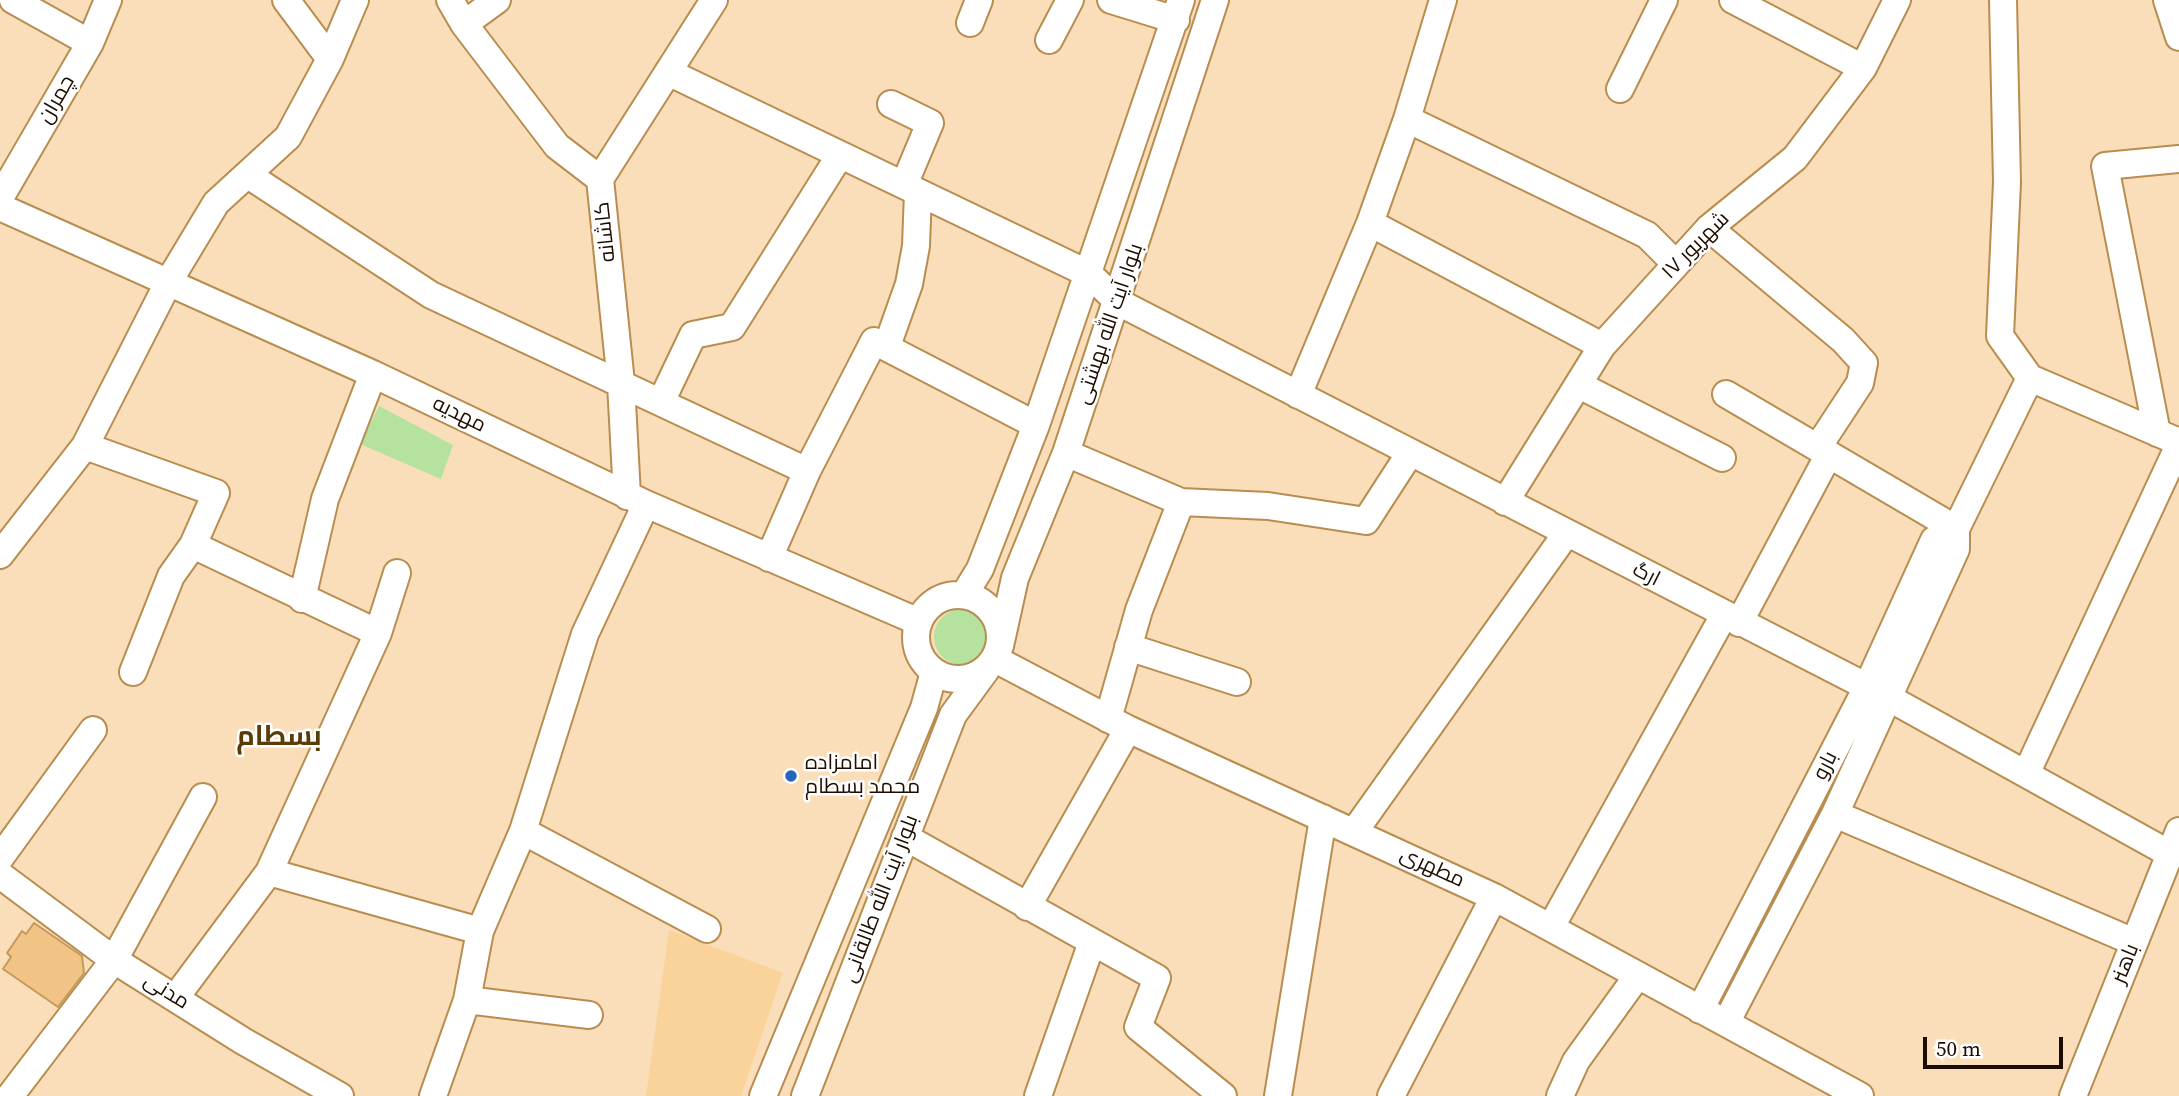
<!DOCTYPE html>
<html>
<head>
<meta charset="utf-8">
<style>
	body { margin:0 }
	#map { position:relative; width:2179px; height:1096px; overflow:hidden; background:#f9deb9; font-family:"Source Serif 4",serif }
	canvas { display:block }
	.scale { position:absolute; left:1923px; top:1037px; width:140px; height:32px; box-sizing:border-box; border:4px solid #1d0d00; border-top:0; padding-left:9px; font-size:21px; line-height:24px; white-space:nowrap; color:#1d0d00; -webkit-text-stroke:5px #fff; paint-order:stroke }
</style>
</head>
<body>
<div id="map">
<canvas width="2179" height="1096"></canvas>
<div class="scale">50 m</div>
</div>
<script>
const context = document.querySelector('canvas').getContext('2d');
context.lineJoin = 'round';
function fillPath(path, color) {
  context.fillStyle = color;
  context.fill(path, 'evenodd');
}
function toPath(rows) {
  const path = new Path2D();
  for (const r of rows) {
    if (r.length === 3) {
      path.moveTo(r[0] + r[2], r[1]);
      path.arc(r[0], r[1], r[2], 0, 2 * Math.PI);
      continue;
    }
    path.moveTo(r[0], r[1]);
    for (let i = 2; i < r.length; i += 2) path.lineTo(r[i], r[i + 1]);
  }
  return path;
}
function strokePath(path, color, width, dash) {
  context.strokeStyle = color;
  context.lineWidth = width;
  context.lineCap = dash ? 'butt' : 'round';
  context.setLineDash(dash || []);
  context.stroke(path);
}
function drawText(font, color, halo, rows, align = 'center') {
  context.font = font + ' "Source Serif 4",Cairo,serif';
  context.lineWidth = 5;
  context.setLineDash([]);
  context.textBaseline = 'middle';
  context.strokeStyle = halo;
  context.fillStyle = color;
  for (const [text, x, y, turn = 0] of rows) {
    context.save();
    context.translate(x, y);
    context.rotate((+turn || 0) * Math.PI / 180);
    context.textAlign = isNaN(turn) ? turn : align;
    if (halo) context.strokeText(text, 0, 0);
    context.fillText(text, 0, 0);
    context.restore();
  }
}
fillPath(toPath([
	[669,930,783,973,741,1096,646,1096]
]), '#fad39b');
fillPath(toPath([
	[379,406,453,445,441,479,360,444],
	[962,637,28]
]), '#b6e2a0');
const building = toPath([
	[34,923,82,956,84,973,58,1007,3,969,11,957,7,953,22,931,26,934,34,923]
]);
fillPath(building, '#f1c485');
strokePath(building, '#c4995b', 2);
const minor = toPath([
	[13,0,90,43],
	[286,0,330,59],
	[450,0,464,24,557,146,600,179],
	[1111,0,1176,20],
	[1733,0,1863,68],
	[2003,0,2007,182,2000,336,2030,378,2179,442],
	[2167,0,2179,37],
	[970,23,979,0],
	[464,24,497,0],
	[1049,40,1070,0],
	[668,72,1089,274,1118,302,1889,698,2170,854],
	[1620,89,1664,0],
	[891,104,930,123,904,185],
	[1407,119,1647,235,1676,264],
	[248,175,431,295,807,471],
	[0,198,90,43,108,0],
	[0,207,373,374,646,504,919,622],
	[1370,223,1602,346],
	[1709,228,1843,340,1864,363,1860,383,1818,447],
	[887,346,909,284,916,246,918,192],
	[1579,385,1722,458],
	[1726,394,1956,529],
	[1298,395,1370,223,1407,119,1443,0],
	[661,402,693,335,732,327,840,155],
	[2157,433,2105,166,2179,159],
	[85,446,216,493,193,545,378,633],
	[1066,453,1181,502,1268,506,1366,521,1410,453],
	[627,496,621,383,600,179,714,0],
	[1505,502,1602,346,1709,228,1795,158,1863,68,1897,0],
	[0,555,85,446,169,281,216,203,288,137,330,59,355,0],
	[769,558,807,471,874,341,1036,425],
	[958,637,42],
	[964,595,980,569,1036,425,1181,0],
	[302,599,325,499,373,374],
	[1739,623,1829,454],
	[1000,646,1015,578,1066,453,1215,0],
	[1128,647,1237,682],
	[995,659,1128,729,1494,897,1860,1096],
	[133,672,171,576,193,545],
	[1108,719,1139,610,1181,502],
	[2027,772,2179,445],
	[1835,814,2134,942],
	[523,831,707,929],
	[1354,832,1566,534],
	[905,837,1157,978,1138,1027,1223,1096],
	[0,858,93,730],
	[269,872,480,931],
	[0,875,114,960,243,1041,340,1096],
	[1027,907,1128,729],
	[1551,927,1724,615],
	[176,997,269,872,378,633,397,573],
	[467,1000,589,1015],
	[1700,1010,1866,689,1934,540,1956,529],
	[1726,1023,1835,814,1956,549,1956,529,2030,378],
	[10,1096,114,960,203,797],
	[433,1096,467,1000,480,931,523,831,585,634,646,504],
	[763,1096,924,708,934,672],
	[805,1096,953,715,986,670],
	[1038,1096,1092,942],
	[1278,1096,1323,818],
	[1391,1096,1494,897],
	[1560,1096,1576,1061,1638,975],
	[2073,1096,2179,831]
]);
strokePath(minor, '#b88d4f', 30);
strokePath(minor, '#fff', 26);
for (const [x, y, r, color] of [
	[791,776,7,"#2467b8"]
]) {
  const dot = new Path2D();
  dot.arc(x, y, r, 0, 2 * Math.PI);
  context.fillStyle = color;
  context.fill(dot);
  strokePath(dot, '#fff', 2.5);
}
drawText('21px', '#1d0d00', '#fff', [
	["چمران",57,100,-60],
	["کاشانه",606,232,-96],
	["۱۷ شهریور",1696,246,-45],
	["بلوار آیت الله بهشتی",1110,324,-71],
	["مهدیه",459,415,26],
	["ارگ",1646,575,27],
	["بارو",1826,766,-63],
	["مطهری",1432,868,25],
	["بلوار آیت الله طالقانی",881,899,-69],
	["باهنر",2126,964,-68],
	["مدنی",166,992,32]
]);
drawText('21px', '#1d0d00', '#fff', [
	["امامزاده",805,764],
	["محمد بسطام",805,788]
], 'left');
drawText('bold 28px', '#5a3c07', '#fff', [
	["بسطام",279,738]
]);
</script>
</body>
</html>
